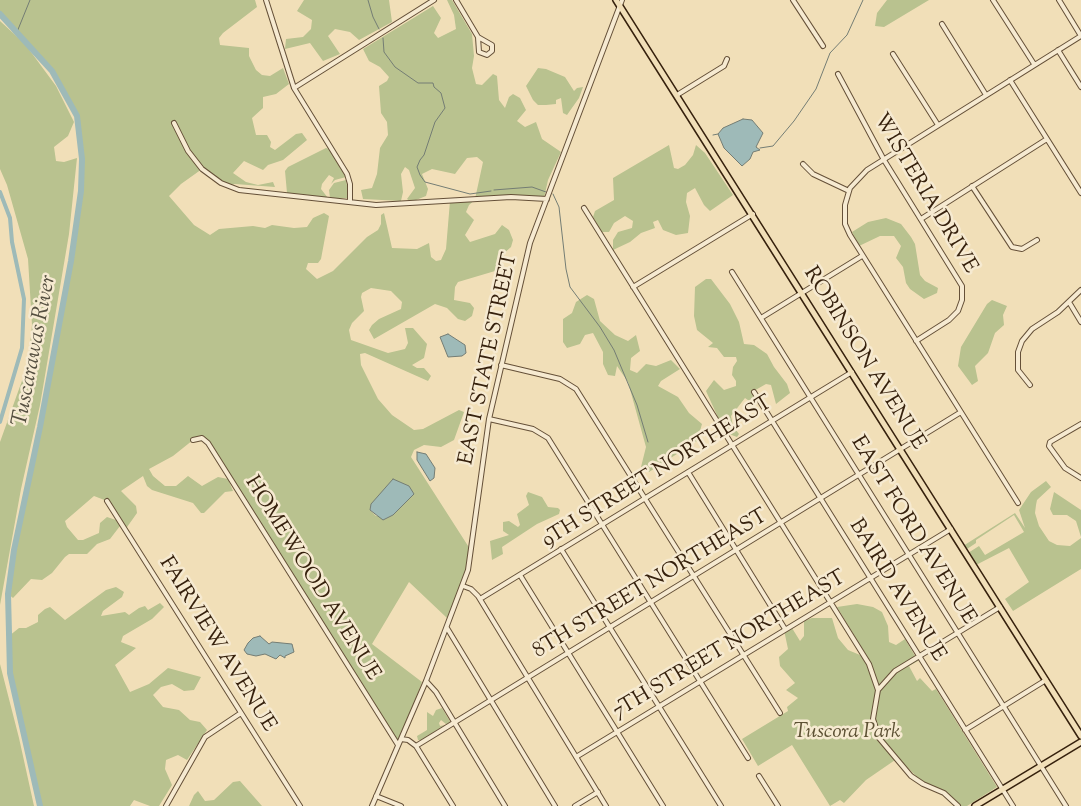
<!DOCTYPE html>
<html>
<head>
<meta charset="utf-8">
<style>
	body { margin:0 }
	canvas { display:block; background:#f1dfb8 }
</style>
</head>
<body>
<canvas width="1081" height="806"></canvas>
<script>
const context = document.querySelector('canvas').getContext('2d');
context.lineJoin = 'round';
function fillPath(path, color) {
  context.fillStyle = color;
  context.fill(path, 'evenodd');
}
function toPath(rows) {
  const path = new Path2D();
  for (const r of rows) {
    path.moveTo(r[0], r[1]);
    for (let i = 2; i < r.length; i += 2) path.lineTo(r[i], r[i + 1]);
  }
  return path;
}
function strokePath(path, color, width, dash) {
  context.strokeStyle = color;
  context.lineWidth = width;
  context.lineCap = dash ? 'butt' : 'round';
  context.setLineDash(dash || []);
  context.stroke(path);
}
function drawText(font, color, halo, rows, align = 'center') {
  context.font = font + ' "Sorts Mill Goudy",serif';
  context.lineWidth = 5;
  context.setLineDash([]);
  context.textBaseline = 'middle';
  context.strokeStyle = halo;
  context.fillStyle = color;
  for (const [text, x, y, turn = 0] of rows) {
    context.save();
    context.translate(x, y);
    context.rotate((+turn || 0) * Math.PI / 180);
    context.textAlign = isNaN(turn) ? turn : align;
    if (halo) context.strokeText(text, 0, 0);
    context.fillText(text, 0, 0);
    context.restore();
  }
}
fillPath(toPath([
	[0,0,255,0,257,7,223,33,219,38,220,45,249,48,249,56,256,70,262,75,270,76,283,68,289,84,276,94,263,97,263,108,252,118,256,135,267,135,271,142,270,147,275,150,296,134,302,133,307,140,283,160,268,165,263,170,244,161,233,173,246,182,258,185,273,182,275,187,235,184,228,186,202,169,181,184,169,196,194,225,210,235,219,229,253,226,265,228,272,225,294,228,307,227,313,218,324,213,329,216,321,259,318,263,308,263,306,269,317,279,333,271,367,237,378,230,381,224,381,215,384,213,392,248,417,249,429,243,431,257,436,261,441,260,446,249,450,201,475,199,483,162,477,157,467,158,455,174,432,169,422,174,428,189,426,196,411,202,407,199,415,188,409,170,405,167,401,174,403,192,401,201,363,199,361,190,372,188,377,174,380,148,388,135,387,122,381,113,379,86,387,81,389,77,380,67,369,61,363,49,433,6,441,18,434,33,438,38,456,29,454,15,447,0,452,0,472,34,474,56,472,68,476,84,482,85,493,74,497,76,499,100,505,108,509,97,513,94,520,98,526,110,517,121,525,127,536,122,542,139,561,152,548,180,544,198,476,199,469,205,466,212,474,220,465,235,470,242,495,234,502,225,509,230,513,240,511,247,501,256,495,271,458,282,455,287,454,300,470,303,474,308,472,316,465,321,458,319,447,308,435,304,374,339,369,330,372,325,379,319,401,309,402,302,391,291,371,288,362,293,361,297,364,311,352,323,349,330,351,340,388,353,405,349,408,343,405,328,413,328,427,344,424,358,412,365,417,368,424,368,431,376,428,381,365,353,360,354,361,365,378,399,392,415,414,430,423,429,459,410,464,412,454,440,441,447,424,445,414,450,411,457,470,549,464,578,447,618,409,582,372,644,422,682,398,745,210,445,204,440,193,440,173,456,149,469,153,476,165,486,176,486,188,476,202,486,218,477,228,479,233,491,225,492,204,513,201,513,193,503,152,490,147,486,143,476,121,491,136,506,137,513,125,530,107,501,94,496,65,521,67,527,78,540,83,540,99,533,100,523,107,517,116,520,120,526,110,539,97,544,87,554,69,554,65,557,52,573,42,580,31,579,13,598,8,594,71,261,81,191,82,159,77,116,52,71,0,14],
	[414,494,393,515,376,516,370,510,371,504],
	[304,0,389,0,392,22,359,40,350,32,335,29,328,36,340,54,323,61,310,43,285,49,286,39,303,37,311,29,312,20,297,11],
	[887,0,929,0,884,27,875,26,877,13],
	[0,21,25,44,56,86,74,122,68,136,54,147,56,161,64,162,77,158,69,234,40,405,21,489,0,605,0,442,28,364,32,325,28,259,7,185,0,169],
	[538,68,546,69,565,77,574,91,577,88,583,87,579,98,567,115,563,113,561,98,556,100,556,104,546,105,538,105,533,100,526,86],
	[669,145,674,168,678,169,685,165,693,155,696,145,705,153,733,195,710,211,704,205,695,188,687,193,686,202,690,216,688,233,676,235,663,230,658,220,653,222,655,228,641,233,630,242,613,250,613,240,618,232,632,228,633,221,625,216,614,223,609,232,602,232,593,217,595,211,614,200,613,178],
	[326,148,329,149,346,177,335,180,331,184,334,178,329,175,322,184,321,189,328,198,287,193,285,171,288,167],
	[346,180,349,195,347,198,330,198,329,190,334,183],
	[886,218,901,224,911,237,915,244,920,275,925,281,938,288,937,293,924,299,910,289,906,283,903,267,896,258,901,246,894,236,880,236,859,246,852,232,868,222],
	[706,279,711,279,730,304,739,322,744,344,754,345,767,354,774,367,787,384,790,393,776,404,771,385,766,384,752,392,757,402,755,405,745,398,731,416,733,426,739,434,737,437,729,434,721,424,706,391,714,380,724,390,736,386,736,381,732,375,733,367,737,361,736,357,724,357,717,348,708,347,713,343,697,330,694,316,695,287],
	[587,295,594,299,600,321,615,335,628,341,636,335,640,351,631,358,630,370,637,373,646,364,656,366,671,360,680,369,661,381,658,386,678,397,689,413,702,424,697,441,649,472,641,467,646,447,628,382,617,366,615,376,608,375,603,364,603,352,593,333,585,335,580,344,567,348,563,342,563,319,572,313,576,302],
	[992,300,1007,306,1003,315,1004,325,995,333,988,353,975,366,978,381,972,385,958,366,961,347,987,304],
	[1046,481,1051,487,1037,500,1036,505,1035,513,1039,526,1049,541,1057,545,1070,546,1081,538,1081,569,1013,611,1005,599,1029,582,1009,548,976,565,968,553,979,546,985,555,1024,532,1014,515,976,540,976,543,967,549,963,546,1015,513,1025,528,1019,510,1031,492],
	[528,492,542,497,548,507,558,508,560,510,559,514,537,524,502,547,503,554,492,560,490,541,509,535,503,531,503,522,509,521,518,527,520,525,517,514,529,505,526,496],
	[1054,492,1081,510,1081,537,1076,521,1067,515,1053,515,1050,509],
	[116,587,124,592,122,597,103,611,101,616,125,612,129,615,139,608,145,606,148,610,160,603,164,607,152,619,123,636,121,642,136,648,115,665,130,692,149,684,168,668,201,677,194,690,184,691,172,684,161,687,153,695,163,707,179,710,190,720,200,722,207,730,187,760,178,755,166,760,165,769,172,785,159,806,150,806,134,800,130,806,40,806,10,673,9,636,19,628,26,628,38,622,38,615,45,609,50,607,65,620,106,590],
	[857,604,873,607,882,612,888,626,889,642,896,645,905,639,918,661,909,666,917,681,920,678,932,691,936,689,997,787,967,806,961,806,944,791,922,782,898,758,866,780,844,803,840,800,830,806,792,745,758,766,742,739,788,711,787,707,798,698,786,690,795,683,780,666,779,657,788,649,784,630,792,628,800,641,804,636,804,621,812,618,832,618,838,638,848,650,860,655,863,650,837,607],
	[0,664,19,738,34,806,0,806],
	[442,708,451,723,446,724,441,720,439,723,440,726,445,725,421,740,418,740,417,736,427,730,427,712,433,716,436,710],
	[240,781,262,806,189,806,194,795,198,791,205,801,214,800,233,782]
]), '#b9c28f');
const water = toPath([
	[743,119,752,120,763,133,756,147,760,150,753,152,750,159,742,166,724,148,718,134,723,128,743,119],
	[448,334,465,345,466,353,462,356,448,357,440,337,448,334],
	[417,452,426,454,435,468,434,478,430,481,417,460,417,452],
	[393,479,409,486,414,494,393,515,383,520,370,510,371,504,393,479],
	[260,636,269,644,272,642,292,644,294,652,285,656,285,658,280,655,276,659,265,654,256,656,247,654,244,650,248,643,253,638,260,636]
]);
fillPath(water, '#9ebab8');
strokePath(water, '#747d74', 1);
strokePath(toPath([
	[368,0,373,17,379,29],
	[458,0,461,5],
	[17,32,30,0],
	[383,38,384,52,395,67,418,83,433,83,434,87,441,93,445,108,435,122,424,155,420,160,417,167,420,175,425,182,470,194,491,191],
	[713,135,718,134],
	[760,148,773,146,794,121,816,89,830,53,847,35,863,0],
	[494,190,532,187,546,192],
	[553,194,559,207,566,269,570,287,600,327,614,350,637,405,648,442]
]), '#747d74', 1);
strokePath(toPath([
	[0,192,10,218,12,242,24,299,22,348,0,422]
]), '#9ebab8', 4);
strokePath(toPath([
	[0,14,52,71,77,116,82,159,81,191,71,261,40,427,14,550,8,594,10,673,40,806]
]), '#9ebab8', 6);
const minor = toPath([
	[266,0,294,88,347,174,350,184,350,202],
	[456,0,478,37,479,52,487,55,492,51,492,45,478,37],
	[793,0,823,46],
	[993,0,1034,64],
	[1059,0,1081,36],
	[942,24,986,95],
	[1058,50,1081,87],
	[893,54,938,125],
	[838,74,884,160,962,286,962,300,958,311,949,320,916,341],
	[1010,80,1081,193],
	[294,88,434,0],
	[677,95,724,66,727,59],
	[174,123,188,151,202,169,221,183,239,190,376,205,511,197,547,199],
	[803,164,813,174,849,191],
	[972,186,1012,247,1022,249,1037,240],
	[584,208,869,664,878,690,873,719,879,738,911,776,923,784,944,793,958,806],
	[921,219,1047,139],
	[732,272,1066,806],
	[633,287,753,214],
	[1069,302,1081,322],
	[761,318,862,256],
	[501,365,560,379,576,389,780,713],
	[1030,385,1018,370,1018,352,1022,341,1032,329,1058,312,1081,290],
	[754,392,1013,806],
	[489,419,533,429,548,438,748,758],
	[1081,424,1050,442,1049,446,1065,468,1081,478],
	[193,440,202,438,208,443,398,745],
	[688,472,785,629],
	[107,501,300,806],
	[1018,503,850,235,845,224,845,205,850,188,867,170,1081,36],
	[561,549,721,806],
	[520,575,663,806],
	[463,586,471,589,478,596,606,806],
	[480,599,852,372],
	[447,628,555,806],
	[426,681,436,692,505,806],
	[878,690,895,671,1000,607],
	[965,730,1046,680],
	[401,739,408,740,416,746,453,806],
	[416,746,961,412],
	[576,757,951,529],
	[759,776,778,806],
	[376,796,401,806],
	[166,806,205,737,241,713],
	[372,806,426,681,468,570,489,419,530,243,622,0],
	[575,806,598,792]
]);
const major = toPath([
	[616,0,1081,736],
	[975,806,1081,742]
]);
strokePath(minor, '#655038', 6);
strokePath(major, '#36210d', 8);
strokePath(minor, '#f6ead1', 4);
strokePath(major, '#f1dfb8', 5);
drawText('21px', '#36210d', '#f6ead1', [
	["WISTERIA DRIVE",924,194,59],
	["EAST STATE STREET",490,359,-78],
	["ROBINSON AVENUE",863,359,58],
	["9TH STREET NORTHEAST",658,473,-32],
	["EAST FORD AVENUE",912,531,58],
	["HOMEWOOD AVENUE",311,579,58],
	["8TH STREET NORTHEAST",651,585,-31],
	["BAIRD AVENUE",896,591,58],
	["FAIRVIEW AVENUE",216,645,58],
	["7TH STREET NORTHEAST",730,646,-31]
]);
drawText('italic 21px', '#5d5134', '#f6ead1', [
	["Tuscora Park",847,733]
]);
drawText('italic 22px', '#554f40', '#f6ead1', [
	["Tuscarawas River",36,351,-79]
]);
</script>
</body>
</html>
